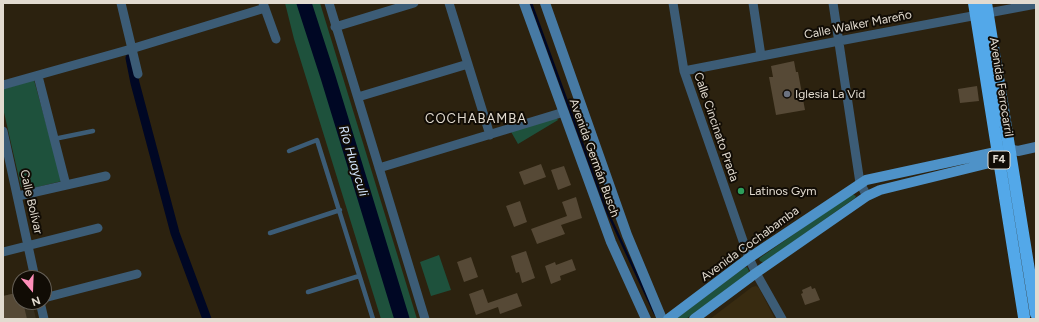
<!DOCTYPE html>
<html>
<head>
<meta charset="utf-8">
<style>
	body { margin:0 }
	#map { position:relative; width:1039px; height:322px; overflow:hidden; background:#2c220f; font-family:Figtree,sans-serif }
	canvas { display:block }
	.frame { position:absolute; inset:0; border:4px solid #e2dbd0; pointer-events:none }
	.north { position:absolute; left:12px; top:270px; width:40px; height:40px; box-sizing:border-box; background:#110c05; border:1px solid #655f56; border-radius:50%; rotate:161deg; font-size:11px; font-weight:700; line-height:16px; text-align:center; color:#e2dbd0 }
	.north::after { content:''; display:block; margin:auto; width:14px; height:18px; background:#ff8eb9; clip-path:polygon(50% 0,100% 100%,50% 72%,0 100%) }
</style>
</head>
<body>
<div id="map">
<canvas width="1039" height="322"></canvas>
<div class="frame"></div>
<div class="north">N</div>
</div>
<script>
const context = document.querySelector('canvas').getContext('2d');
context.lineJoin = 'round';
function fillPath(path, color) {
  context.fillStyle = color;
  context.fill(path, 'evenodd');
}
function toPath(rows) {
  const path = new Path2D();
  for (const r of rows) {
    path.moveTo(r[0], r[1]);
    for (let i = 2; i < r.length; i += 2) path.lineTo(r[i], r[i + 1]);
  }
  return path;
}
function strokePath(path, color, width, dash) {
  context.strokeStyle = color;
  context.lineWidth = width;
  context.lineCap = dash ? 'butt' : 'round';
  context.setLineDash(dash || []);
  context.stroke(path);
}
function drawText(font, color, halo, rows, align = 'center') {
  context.font = font + ' Figtree,sans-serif';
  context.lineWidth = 4;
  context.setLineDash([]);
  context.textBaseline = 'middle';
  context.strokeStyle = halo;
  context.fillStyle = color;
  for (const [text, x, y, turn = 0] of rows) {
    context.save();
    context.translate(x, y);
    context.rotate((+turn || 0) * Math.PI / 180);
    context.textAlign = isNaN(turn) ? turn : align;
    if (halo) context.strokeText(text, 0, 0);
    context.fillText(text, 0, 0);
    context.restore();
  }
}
fillPath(toPath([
	[20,292,20,302,32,302,36,319,3,319,3,296]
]), '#362e1e');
fillPath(toPath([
	[756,286,759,288,775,319,710,319,752,287]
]), '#382b11');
fillPath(toPath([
	[285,3,320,3,417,319,381,319,294,39],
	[34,80,62,181,25,190,21,187,3,108,3,89],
	[555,116,558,120,518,144,510,130],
	[852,194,856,196,855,198,764,262,762,262,760,261,759,259,761,257],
	[439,255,451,290,431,296,420,262],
	[747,267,749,271,748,273,686,319,676,319,744,268]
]), '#1e513c');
strokePath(toPath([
	[531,3,607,211,655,314]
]), '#000724', 2.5);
strokePath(toPath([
	[130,58,135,83,175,233,207,319]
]), '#000724', 9);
strokePath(toPath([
	[304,3,328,77,402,319]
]), '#000724', 15);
fillPath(toPath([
	[794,61,796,72,798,72,805,110,776,115,769,77,773,77,771,66],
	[977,86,979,101,960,103,958,89],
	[541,164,546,177,524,185,519,172],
	[564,166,571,185,558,190,551,170],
	[576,197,582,218,561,225,565,234,537,244,531,229,567,216,562,202],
	[520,201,527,222,514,227,506,206],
	[526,251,535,278,522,283,519,272,516,273,511,256],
	[471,257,478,277,464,282,457,262],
	[572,259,576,270,560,276,561,280,551,284,545,266,555,262,556,265],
	[811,286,812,289,815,288,820,300,805,305,801,294,803,293,802,290],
	[483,289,488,303,517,293,522,306,500,314,498,307,476,315,469,294],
	[20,292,20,302,23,302,27,319,3,319,3,296]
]), '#564936');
strokePath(toPath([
	[54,139,93,131],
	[289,151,317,140,373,319],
	[270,233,340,210],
	[308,292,359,276]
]), '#3c5c76', 4.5);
strokePath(toPath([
	[121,3,138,74],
	[263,3,276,39],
	[329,3,425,319],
	[449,3,490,135],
	[673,3,684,71,749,258,756,273,782,319],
	[753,3,761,56],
	[833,3,860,183,867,196],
	[335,27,414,3],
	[684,71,839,41,1036,4],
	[38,76,66,185],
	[3,85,131,49,265,8],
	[358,97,468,64],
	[3,131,35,278],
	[379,168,564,112],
	[18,196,106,176],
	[3,252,98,228],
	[44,298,137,274],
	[40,302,44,319]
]), '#3c5c76', 9);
strokePath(toPath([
	[524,3,611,242,646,319],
	[545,3,627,235,662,319],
	[1010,149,1018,151,1036,147]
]), '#477aa4', 10);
strokePath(toPath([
	[668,319,749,258,866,180,1005,150],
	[694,319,756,273,867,196,880,190,1006,159]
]), '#4e92c8', 10);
strokePath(toPath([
	[974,3,1024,317],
	[986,3,1036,314]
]), '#53a8e9', 12);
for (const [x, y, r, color] of [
	[787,94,4,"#6b7280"],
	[741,191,4,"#2e9e5b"]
]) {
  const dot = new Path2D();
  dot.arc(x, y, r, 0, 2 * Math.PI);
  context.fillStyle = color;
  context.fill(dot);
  strokePath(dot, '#110c05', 1.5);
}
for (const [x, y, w] of [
	[999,160,22]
]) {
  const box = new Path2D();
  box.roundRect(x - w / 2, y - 9, w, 18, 3);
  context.fillStyle = '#110c05';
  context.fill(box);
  strokePath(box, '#e2dbd0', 1);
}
drawText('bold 11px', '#e2dbd0', null, [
	["F4",999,160]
]);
drawText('12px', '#e2dbd0', '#110c05', [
	["Calle Walker Mareño",858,25,-11],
	["Avenida Ferrocarril",1001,87,81],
	["Calle Cincinato Prada",716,127,71],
	["Avenida Germán Busch",594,158,70],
	["Calle Bolívar",31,202,77],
	["Avenida Cochabamba",750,244,-36]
]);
drawText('12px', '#e2dbd0', '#110c05', [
	["Iglesia La Vid",795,94],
	["Latinos Gym",749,191]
], 'left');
context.letterSpacing = '1px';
drawText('13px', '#e2dbd0', '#110c05', [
	["COCHABAMBA",476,119]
]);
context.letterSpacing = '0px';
drawText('italic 13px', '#d4e6fe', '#110c05', [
	["Río Huayculi",353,161,73]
]);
</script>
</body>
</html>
